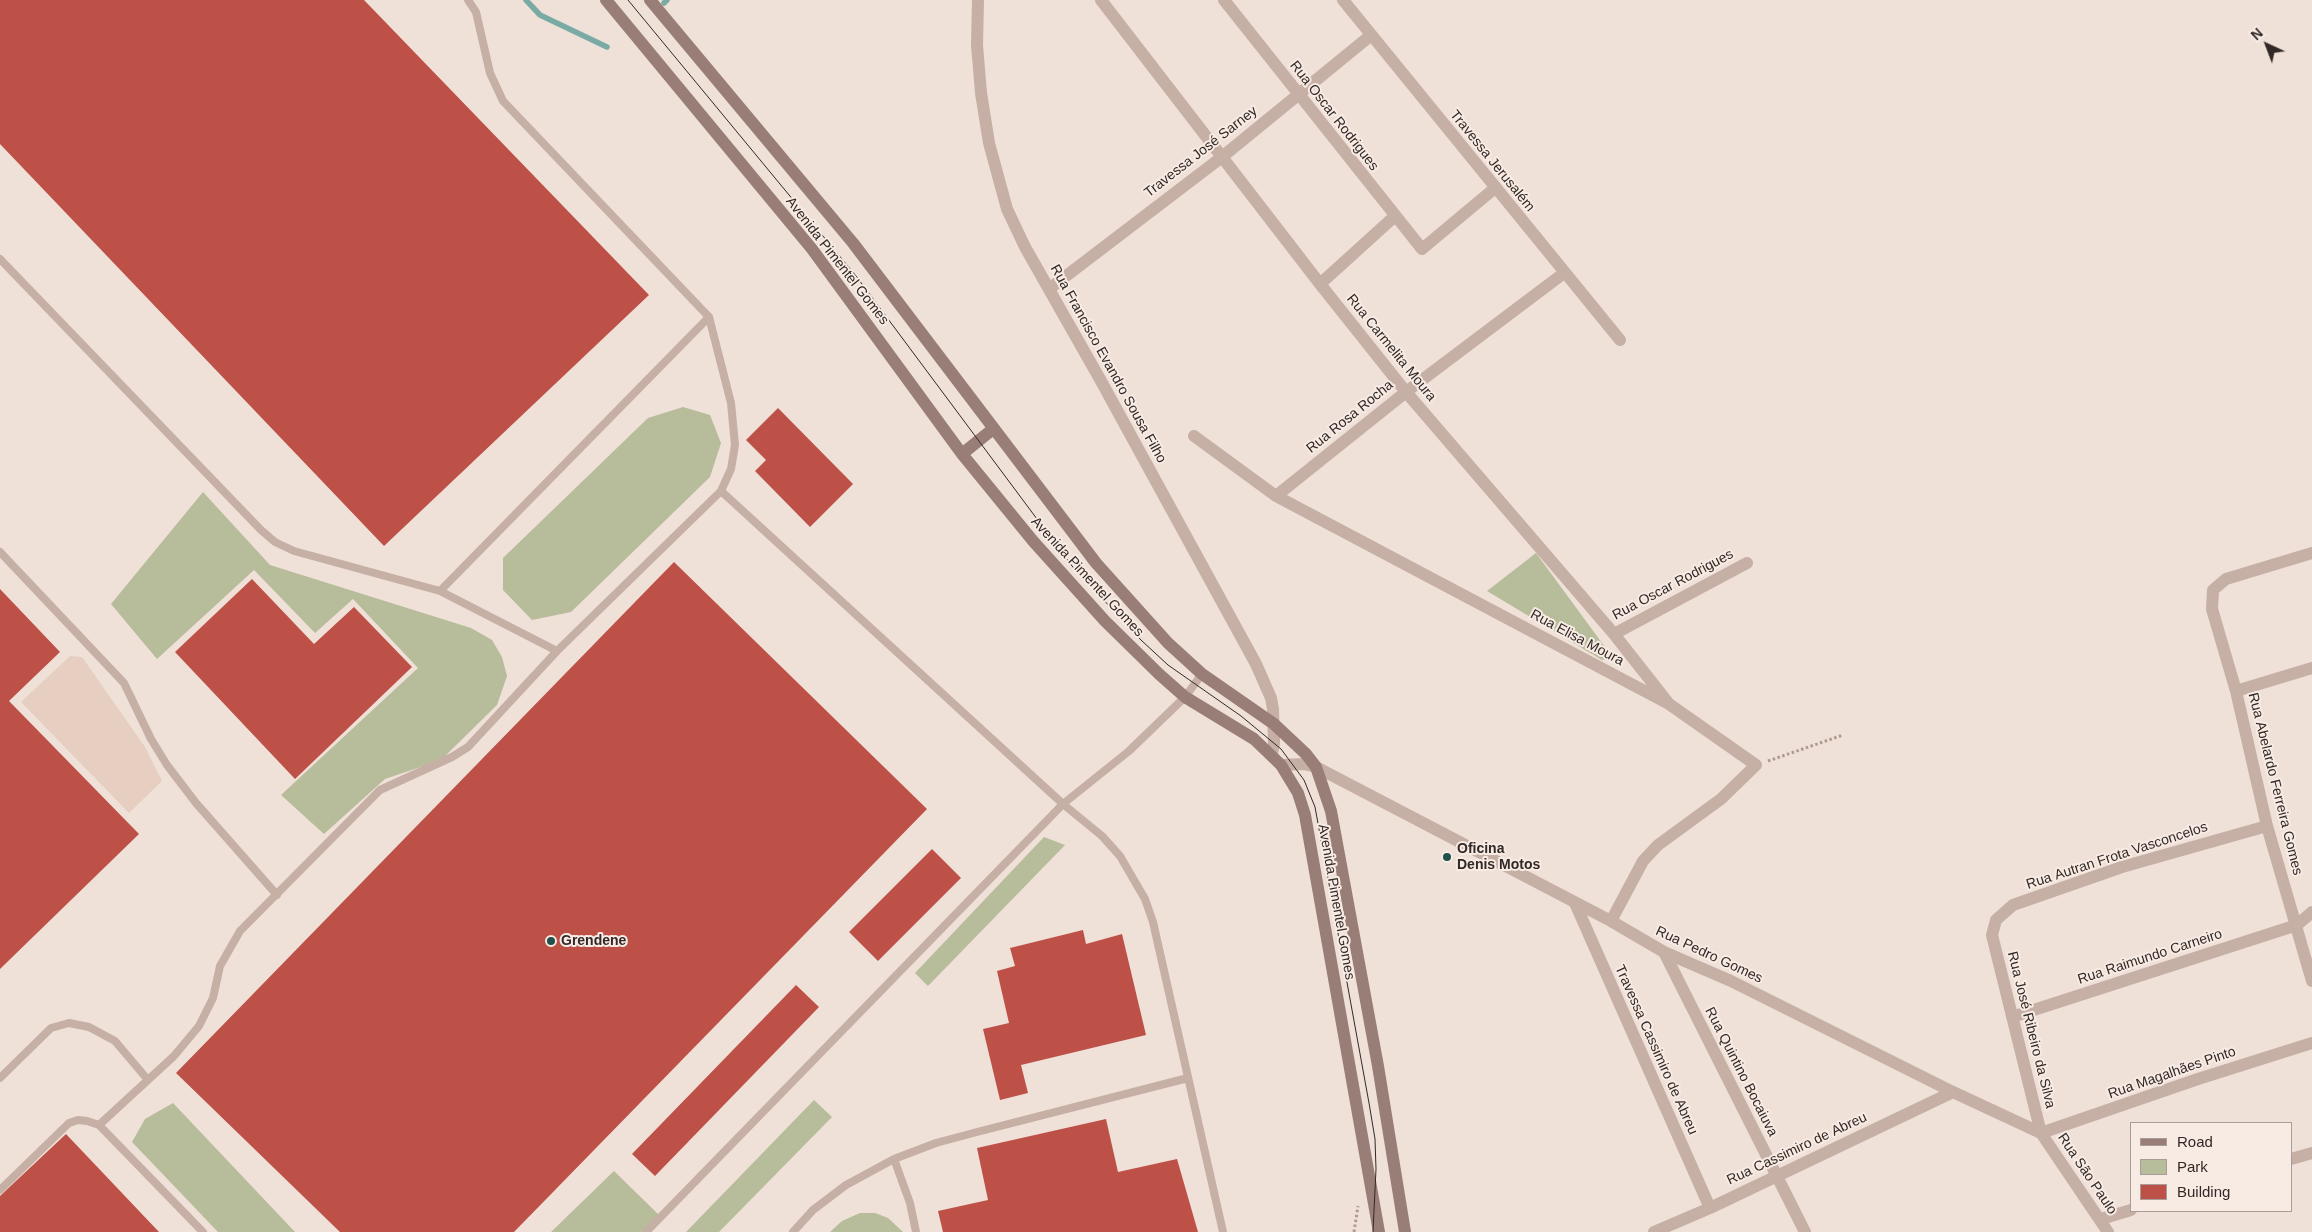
<!DOCTYPE html>
<html>
<head>
<meta charset="utf-8">
<style>
	body { margin:0 }
	#map { position:relative; width:2312px; height:1232px; overflow:hidden; background:#efe0d8; font-family:Arial,sans-serif }
	canvas { display:block }
	.legend { position:absolute; left:2130px; top:1122px; width:162px; height:90px; box-sizing:border-box; background:#f7ebe4; border:1px solid #a89d98; margin:0; padding:6px 9px; list-style:none; font-size:15px; color:#322826 }
	.legend li { display:flex; align-items:center; gap:10px; height:25px }
	.legend b { width:25px; border:1px solid #a89d98 }
	.north { position:absolute; left:2242px; top:20px; width:50px; height:50px; -webkit-text-stroke:4px #f7ebe4; paint-order:stroke; rotate:317deg; font-size:14px; font-weight:700; line-height:20px; text-align:center; color:#322826 }
	.north::after { content:''; display:block; margin:auto; width:18px; height:22px; background:#322826; clip-path:polygon(50% 0,100% 100%,50% 72%,0 100%) }
</style>
</head>
<body>
<div id="map">
<canvas width="2312" height="1232"></canvas>
<ul class="legend">
<li><b style="height:6px;background:#997e77"></b>Road</li>
<li><b style="height:14px;background:#b7bc9a"></b>Park</li>
<li><b style="height:14px;background:#bd5148"></b>Building</li>
</ul>
<div class="north">N</div>
</div>
<script>
const context = document.querySelector('canvas').getContext('2d');
context.lineJoin = 'round';
function fillPath(path, color) {
  context.fillStyle = color;
  context.fill(path, 'evenodd');
}
function toPath(rows) {
  const path = new Path2D();
  for (const r of rows) {
    path.moveTo(r[0], r[1]);
    for (let i = 2; i < r.length; i += 2) path.lineTo(r[i], r[i + 1]);
  }
  return path;
}
function strokePath(path, color, width, dash) {
  context.strokeStyle = color;
  context.lineWidth = width;
  context.lineCap = dash ? 'butt' : 'round';
  context.setLineDash(dash || []);
  context.stroke(path);
}
function drawText(font, color, halo, rows, align = 'center') {
  context.font = font + ' Arial,sans-serif';
  context.lineWidth = 4;
  context.setLineDash([]);
  context.textBaseline = 'middle';
  context.strokeStyle = halo;
  context.fillStyle = color;
  for (const [text, x, y, turn = 0] of rows) {
    context.save();
    context.translate(x, y);
    context.rotate((+turn || 0) * Math.PI / 180);
    context.textAlign = isNaN(turn) ? turn : align;
    if (halo) context.strokeText(text, 0, 0);
    context.fillText(text, 0, 0);
    context.restore();
  }
}
fillPath(toPath([
	[683,407,710,415,721,443,710,477,571,612,532,620,503,590,503,558,648,418],
	[203,492,270,565,471,628,492,640,502,657,507,676,497,705,441,760,385,779,324,834,281,795,418,668,353,599,315,633,254,570,157,659,111,604],
	[1536,553,1613,658,1602,660,1487,591],
	[1044,837,1065,845,928,986,915,973],
	[814,1100,832,1117,719,1232,686,1232],
	[173,1103,295,1232,296,1232,218,1232,132,1142,145,1119],
	[614,1171,659,1215,641,1232,551,1232],
	[860,1213,875,1213,888,1218,903,1232,830,1232,842,1221]
]), '#b7bc9a');
fillPath(toPath([
	[70,656,82,657,145,747,162,781,129,813,21,702]
]), '#e6cfc0');
strokePath(toPath([
	[526,0,540,15,607,47],
	[664,3,667,0]
]), '#79aaa4', 5.5);
fillPath(toPath([
	[0,0,364,0,649,295,384,546,0,144],
	[778,408,853,484,810,527,755,471,766,460,746,440],
	[674,562,927,809,514,1232,340,1232,176,1073],
	[252,579,314,644,354,607,412,667,295,779,175,652],
	[0,589,60,652,9,701,139,834,0,969],
	[932,849,961,878,878,961,849,932],
	[1083,930,1086,944,1122,934,1146,1035,1021,1065,1028,1093,1000,1100,983,1029,1009,1023,997,971,1015,966,1010,948],
	[796,985,819,1007,655,1176,632,1154],
	[1106,1119,1118,1172,1177,1159,1198,1232,943,1232,938,1211,988,1200,977,1148],
	[66,1134,159,1232,0,1232,0,1196]
]), '#bd5148');
strokePath(toPath([
	[1768,761,1843,735],
	[1354,1232,1358,1206]
]), '#b19990', 3, [2.5, 2.5]);
strokePath(toPath([
	[0,259,261,530,275,542,294,551,440,591,557,651],
	[0,552,124,683,151,739,167,765,196,803,277,895],
	[440,591,709,317],
	[1202,674,1185,697,1129,751,1063,804,1102,836,1120,856,1145,899,1153,922,1223,1232],
	[0,1078,51,1028,69,1023,89,1027,115,1041,148,1080],
	[99,1125,174,1056,199,1026,213,998,220,966,240,931,380,790,452,757,468,747,557,651,721,491,731,469,735,445,731,403,709,317,503,101,490,73,476,12,468,0],
	[894,1159,910,1203,916,1232],
	[0,1190,69,1123,78,1120,87,1121,99,1125,203,1232],
	[646,1232,1063,804,721,491],
	[793,1232,813,1210,846,1185,894,1159,936,1143,977,1132,1188,1078]
]), '#c6afa5', 8);
strokePath(toPath([
	[1101,0,1320,284,1406,392,1614,634,1669,704],
	[1224,0,1422,249,1495,188],
	[1343,0,1620,340],
	[1320,284,1395,216],
	[1049,289,1222,157,1370,36],
	[1194,436,1276,496,1669,704,1756,765,1721,799,1658,845,1643,861,1611,921],
	[1276,496,1406,392,1564,273],
	[2312,553,2226,579,2213,590,2212,609,2236,691,2267,826,2312,981],
	[1614,634,1747,563],
	[2236,691,2312,668],
	[1281,765,1304,764,1316,767,1611,921,1664,952,1731,981,1953,1092,2041,1133],
	[1575,903,1710,1208],
	[1664,952,1805,1232],
	[2012,1017,2297,925,2312,912],
	[2041,1133,2198,1079,2312,1043],
	[2291,1159,2312,1153],
	[2101,1219,2131,1210],
	[1654,1232,1710,1208,1953,1092],
	[2108,1232,2041,1133,1992,935,1996,920,2013,905,2122,867,2267,826]
]), '#c6afa5', 12);
strokePath(toPath([
	[978,0,977,45,981,93,989,143,1007,209,1025,247,1101,381,1256,664,1271,698,1273,709,1274,743,1272,754]
]), '#c6afa5', 12);
strokePath(toPath([
	[606,0,812,249,962,454,1033,541,1105,621,1159,674,1185,697,1254,739,1281,765,1298,793,1305,815,1379,1232],
	[650,0,853,243,1096,563,1168,643,1202,674,1274,724,1306,754,1316,767,1331,811,1378,1066,1405,1232],
	[962,454,993,429]
]), '#997e77', 12);
strokePath(toPath([
	[628,0,856,276,1072,566,1141,640,1168,665,1241,716,1281,749,1304,780,1315,807,1369,1103,1375,1139,1376,1169,1373,1232]
]), '#322826', 1);
for (const [x, y, r, color] of [
	[1447,857,5,"#1f504b"],
	[551,941,5,"#1f504b"]
]) {
  const dot = new Path2D();
  dot.arc(x, y, r, 0, 2 * Math.PI);
  context.fillStyle = color;
  context.fill(dot);
  strokePath(dot, '#f7ebe4', 2);
}
drawText('14px', '#322826', '#f7ebe4', [
	["Rua Oscar Rodrigues",1334,116,52],
	["Travessa José Sarney",1201,152,-38],
	["Travessa Jerusalém",1492,161,51],
	["Avenida Pimentel Gomes",837,261,52],
	["Rua Carmelita Moura",1391,348,51],
	["Rua Francisco Evandro Sousa Filho",1108,364,61],
	["Rua Rosa Rocha",1350,417,-39],
	["Avenida Pimentel Gomes",1087,577,47],
	["Rua Oscar Rodrigues",1673,585,-28],
	["Rua Elisa Moura",1577,638,28],
	["Rua Abelardo Ferreira Gomes",2275,784,76],
	["Rua Autran Frota Vasconcelos",2117,856,-18],
	["Avenida Pimentel Gomes",1336,902,80],
	["Rua Pedro Gomes",1709,955,25],
	["Rua Raimundo Carneiro",2150,957,-18],
	["Rua José Ribeiro da Silva",2031,1030,76],
	["Travessa Cassimiro de Abreu",1656,1050,66],
	["Rua Quintino Bocaiuva",1741,1072,63],
	["Rua Magalhães Pinto",2172,1073,-19],
	["Rua Cassimiro de Abreu",1797,1149,-25],
	["Rua São Paulo",2087,1174,56]
]);
drawText('bold 14px', '#322826', '#f7ebe4', [
	["Oficina",1457,849],
	["Denis Motos",1457,865],
	["Grendene",561,941]
], 'left');
</script>
</body>
</html>
